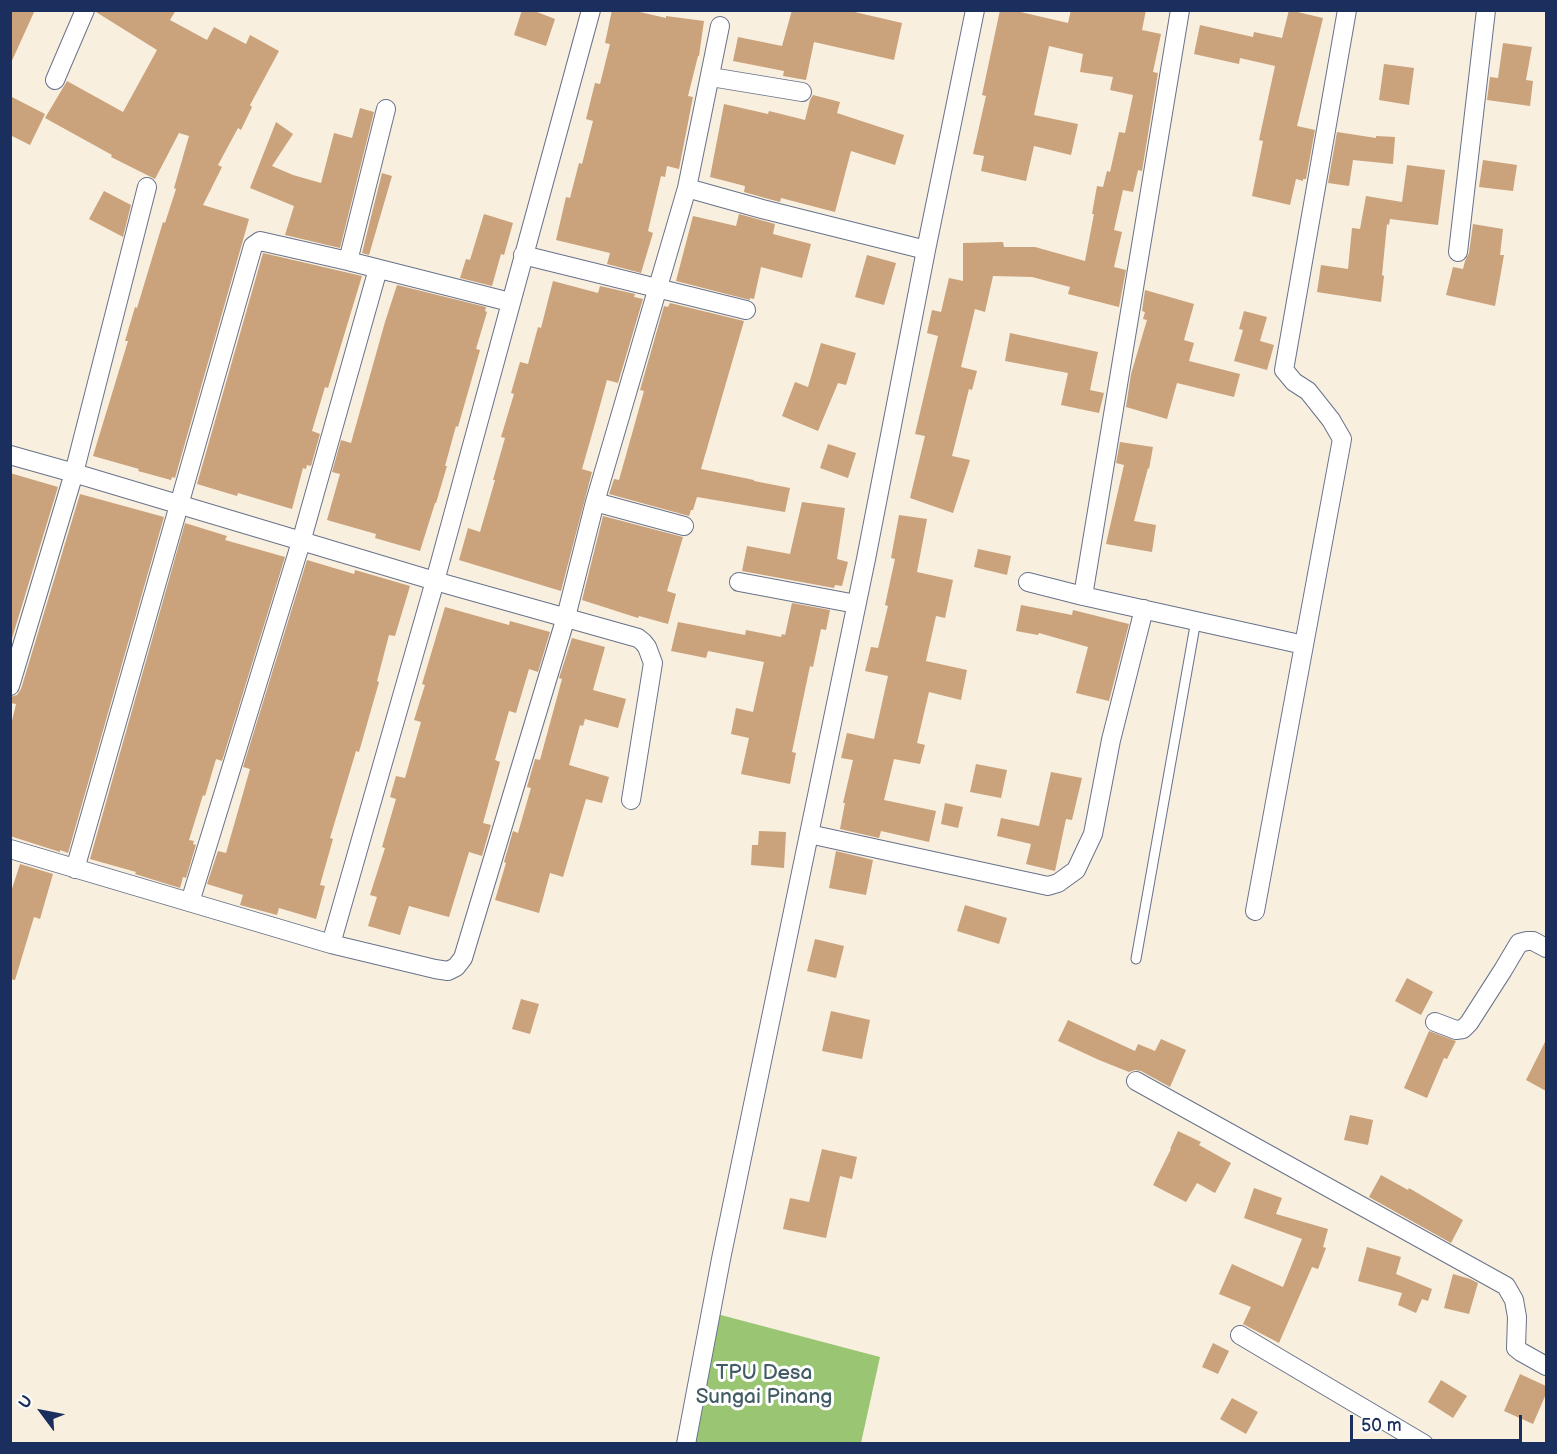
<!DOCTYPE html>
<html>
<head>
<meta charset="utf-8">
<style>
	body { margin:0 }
	#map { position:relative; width:1557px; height:1454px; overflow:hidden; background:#f8efdf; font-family:"Balsamiq Sans",sans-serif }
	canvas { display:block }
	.frame { position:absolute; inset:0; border:12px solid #1b2f5e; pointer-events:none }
	.north { position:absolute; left:12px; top:1382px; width:60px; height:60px; -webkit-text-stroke:4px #fff; paint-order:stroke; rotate:302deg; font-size:16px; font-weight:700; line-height:24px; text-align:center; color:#1b2f5e }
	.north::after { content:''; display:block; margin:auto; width:21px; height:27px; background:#1b2f5e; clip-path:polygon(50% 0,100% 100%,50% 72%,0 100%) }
	.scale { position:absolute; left:1350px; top:1415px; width:172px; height:27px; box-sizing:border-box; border:3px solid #1b2f5e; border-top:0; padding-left:8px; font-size:18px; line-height:21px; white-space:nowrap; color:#1b2f5e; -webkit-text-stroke:4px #fff; paint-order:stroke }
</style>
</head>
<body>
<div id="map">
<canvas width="1557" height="1454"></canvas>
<div class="frame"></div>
<div class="north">U</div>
<div class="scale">50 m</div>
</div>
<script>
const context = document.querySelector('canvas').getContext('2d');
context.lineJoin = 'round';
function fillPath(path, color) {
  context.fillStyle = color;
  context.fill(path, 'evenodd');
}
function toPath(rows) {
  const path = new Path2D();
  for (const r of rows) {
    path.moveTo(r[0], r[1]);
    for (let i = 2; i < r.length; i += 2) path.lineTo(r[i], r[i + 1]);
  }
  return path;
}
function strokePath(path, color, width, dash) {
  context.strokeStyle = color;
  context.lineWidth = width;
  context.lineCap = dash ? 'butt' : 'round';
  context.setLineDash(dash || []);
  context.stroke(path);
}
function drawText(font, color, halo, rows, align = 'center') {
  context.font = font + ' "Balsamiq Sans",sans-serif';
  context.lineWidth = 6;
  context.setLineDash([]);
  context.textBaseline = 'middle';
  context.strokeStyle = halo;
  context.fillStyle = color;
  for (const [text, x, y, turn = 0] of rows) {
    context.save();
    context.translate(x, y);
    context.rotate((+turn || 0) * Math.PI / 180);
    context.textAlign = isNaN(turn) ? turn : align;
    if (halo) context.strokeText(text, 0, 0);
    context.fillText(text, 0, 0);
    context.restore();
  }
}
fillPath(toPath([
	[717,1314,880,1357,861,1443,692,1444]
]), '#9ac674');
fillPath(toPath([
	[10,10,35,10,10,65],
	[96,10,176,10,170,20,207,40,214,27,246,44,250,35,279,51,250,105,252,107,241,130,238,128,218,165,222,167,203,205,249,219,175,478,172,477,171,480,138,471,139,469,93,456,128,341,125,341,135,307,137,308,163,222,165,223,176,189,174,188,189,136,179,133,155,179,111,157,112,155,45,118,67,81,123,112,157,50,96,12],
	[522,10,532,10,555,19,546,46,514,35],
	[612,10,631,10,666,18,666,16,704,21,699,56,698,56,688,96,693,97,679,169,667,166,665,177,661,176,648,231,653,233,641,273,607,264,610,253,556,240,566,197,570,198,579,163,582,164,593,121,586,119,595,83,600,84,610,44,605,43],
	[792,10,846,10,902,23,894,60,814,42,806,80,783,76,784,71,733,61,738,37,782,46],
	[1000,10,1012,10,1068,23,1071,10,1146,10,1142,30,1161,34,1153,72,1158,73,1142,171,1138,170,1133,192,1123,190,1114,230,1122,232,1114,267,1126,270,1119,307,1068,294,1070,287,1032,277,993,276,985,312,975,309,961,367,977,371,972,390,969,389,952,456,970,460,953,513,910,498,925,436,915,434,938,336,927,333,932,310,941,312,949,278,963,281,963,243,1003,242,1004,247,1035,247,1085,261,1094,214,1092,214,1097,186,1103,187,1107,171,1110,172,1119,132,1125,133,1133,95,1110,90,1113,77,1080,72,1083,54,1049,46,1034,115,1078,124,1071,155,1034,146,1026,181,981,171,984,156,973,154,986,96,982,95],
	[1289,10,1323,18,1297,126,1315,130,1306,179,1303,179,1303,181,1296,179,1290,205,1252,196,1263,141,1259,140,1275,66,1240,58,1239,64,1194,54,1200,25,1253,37,1254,32,1282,38],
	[1503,43,1532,47,1526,80,1533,81,1530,106,1487,100,1490,77,1498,78],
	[1384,64,1414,68,1409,105,1379,100],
	[813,95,840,102,837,113,904,135,895,165,851,151,835,212,781,198,780,202,765,198,744,192,745,186,710,177,724,104,768,114,769,111,805,120,810,100],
	[10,96,45,114,30,145,10,135],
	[360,108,374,112,340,248,285,235,294,206,250,188,276,122,293,134,272,166,293,175,321,183,334,133,352,138],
	[1337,132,1376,138,1376,136,1395,137,1393,164,1353,160,1349,186,1328,183],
	[1483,160,1517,165,1513,191,1479,187],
	[1407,165,1445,170,1438,225,1390,219,1389,225,1387,224,1382,275,1384,276,1381,302,1317,292,1321,265,1348,269,1352,228,1360,229,1366,196,1402,202],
	[382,173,392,176,369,255,362,253],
	[104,191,131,205,123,237,89,219],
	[484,214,513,223,504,255,501,254,492,286,460,278,466,259,470,260],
	[739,214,775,224,773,234,811,244,802,278,761,267,754,299,750,298,750,300,676,281,693,216,736,226],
	[1473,224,1503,229,1500,255,1504,255,1495,306,1446,295,1453,267,1463,269,1465,261,1469,253],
	[263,253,362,276,328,388,325,387,312,431,320,434,311,466,307,465,306,469,303,468,292,509,238,493,237,496,197,484],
	[867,255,896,263,884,305,855,297],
	[553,281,598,293,600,286,635,294,634,297,643,299,618,383,607,380,594,427,582,469,592,472,561,591,459,560,468,528,480,532,495,480,493,480,505,438,501,437,514,394,511,393,520,362,528,364,538,327,541,328],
	[397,285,486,307,485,311,487,312,476,349,480,350,458,427,456,426,445,466,447,466,436,503,435,503,420,551,375,538,376,534,327,520,340,474,332,472,341,440,351,443,385,322],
	[1145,290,1194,304,1184,340,1194,343,1189,361,1240,374,1234,397,1177,383,1167,419,1126,407,1131,374,1147,320,1143,319,1145,312,1142,311],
	[670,303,744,321,701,469,754,480,754,481,790,488,785,512,697,497,693,510,691,510,689,516,609,494,614,479,619,480,644,391,640,390,664,306,668,307],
	[1244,311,1267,317,1260,341,1274,345,1267,370,1234,361,1243,330,1239,329],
	[1010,333,1098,352,1090,390,1104,393,1099,413,1061,405,1068,373,1005,361],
	[821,343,856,353,846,385,838,383,818,431,782,416,795,382,808,387],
	[1120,442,1153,447,1149,469,1148,468,1134,521,1156,525,1152,552,1106,544,1124,465,1116,463],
	[828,444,856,453,848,478,820,468],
	[10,473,58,487,10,645],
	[80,494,164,517,68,853,60,850,60,852,10,836,10,729,16,704,10,703,10,697,17,695,21,689],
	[802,502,845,508,837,559,848,562,842,586,835,585,834,588,742,571,747,546,790,554],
	[899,515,927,519,917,572,953,580,945,618,936,616,926,661,967,670,961,700,929,692,917,743,925,745,920,764,894,759,884,800,936,811,929,842,881,831,879,838,840,829,845,803,843,803,853,760,841,758,847,733,874,739,888,676,865,671,871,647,878,648,888,606,885,605,895,559,891,558],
	[603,516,683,537,667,591,676,594,668,624,639,616,638,618,582,600],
	[185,523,227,536,225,540,285,557,222,761,216,759,205,796,203,795,189,840,194,841,193,844,196,845,186,878,183,877,180,888,135,874,136,872,90,859],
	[978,549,1011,556,1007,575,974,567],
	[307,560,354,574,355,570,410,586,395,636,389,635,377,681,379,682,359,752,356,751,330,838,333,839,320,885,325,886,316,919,279,908,277,915,240,905,243,895,207,884,218,851,226,853,250,769,243,767],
	[792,603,830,610,826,630,821,629,813,667,810,666,792,752,796,753,790,784,741,774,749,738,731,734,736,708,753,712,764,662,708,651,706,658,671,651,678,622,745,635,746,630,781,637,782,634,785,635],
	[1021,605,1072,615,1073,610,1129,624,1109,701,1076,693,1088,647,1039,633,1038,635,1016,631],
	[445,607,509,625,510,621,550,632,538,672,529,669,516,713,509,711,495,760,500,762,483,823,491,825,482,856,469,852,449,917,409,906,400,935,368,926,377,897,370,895,385,848,382,847,396,799,390,797,396,776,405,778,421,722,414,720,425,685,422,684],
	[572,638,605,647,593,690,626,699,618,728,585,719,583,726,580,725,569,765,609,777,602,803,586,799,563,877,550,873,539,913,495,900,506,863,504,862,513,831,518,833,531,788,527,787,535,759,540,760,562,679,559,678],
	[976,764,1007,770,1001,798,970,792],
	[1051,772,1082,778,1072,820,1066,819,1055,871,1026,864,1031,844,997,836,1001,818,1039,826],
	[945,803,963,807,958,828,941,824],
	[759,831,786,832,784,868,751,865,752,845,758,845],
	[836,851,873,860,866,895,829,888],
	[20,864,53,874,40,919,34,917,15,980,10,979,10,895],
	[965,905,1007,918,999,944,957,931],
	[815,939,844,946,836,978,807,971],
	[1407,978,1433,992,1421,1015,1395,1001],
	[521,999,539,1004,530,1034,512,1029],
	[831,1011,870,1020,862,1059,822,1051],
	[1068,1020,1135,1051,1138,1044,1155,1051,1161,1039,1186,1050,1170,1087,1141,1071,1135,1070,1129,1072,1099,1060,1058,1041],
	[1429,1031,1456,1041,1447,1059,1444,1058,1427,1098,1404,1088],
	[1546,1040,1546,1091,1526,1080],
	[1350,1115,1373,1120,1368,1145,1344,1140],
	[1178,1131,1201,1142,1199,1145,1231,1163,1215,1193,1197,1183,1186,1202,1153,1185,1171,1149,1170,1149],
	[822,1149,857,1157,852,1179,840,1176,826,1238,783,1229,790,1198,809,1202],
	[1381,1175,1408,1190,1409,1188,1463,1220,1451,1243,1369,1197],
	[1254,1188,1282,1198,1276,1214,1328,1229,1323,1247,1326,1248,1318,1269,1312,1267,1279,1343,1243,1324,1251,1307,1219,1294,1232,1264,1283,1287,1302,1239,1244,1218],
	[1367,1247,1401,1257,1396,1274,1432,1289,1428,1301,1422,1299,1416,1313,1398,1305,1402,1293,1358,1281],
	[1453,1274,1470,1279,1478,1283,1469,1314,1444,1308],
	[1213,1343,1229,1351,1218,1374,1202,1367],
	[1520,1374,1546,1386,1546,1394,1533,1424,1504,1411],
	[1441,1380,1467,1396,1453,1418,1428,1402],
	[1232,1398,1258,1412,1246,1434,1220,1419]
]), '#caa27b');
const lane = toPath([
	[1136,959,1196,620]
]);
const street = toPath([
	[711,77,802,92],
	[55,80,85,10],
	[687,188,762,209,926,250],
	[1458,252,1486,10],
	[523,255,746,310],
	[348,261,386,109],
	[10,455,74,473,435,581,638,638,643,642,647,647,653,663,631,800],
	[595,502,684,526],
	[739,582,856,604],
	[1028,582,1083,596,1304,645,1255,911],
	[1083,596,1180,10],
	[1304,645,1342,439,1331,420,1308,391,1294,382,1284,370,1347,10],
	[10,686,74,473,147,187],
	[809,834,1048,886,1058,883,1076,870,1093,834,1111,740,1144,609],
	[10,849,331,944,435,969,448,971,456,967,463,958,566,617,595,502,687,188,720,26],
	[75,869,253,246,260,241,348,261,510,302],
	[190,902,301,542,378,269],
	[331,944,435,581,591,10],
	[1435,1022,1456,1030,1463,1029,1469,1023,1503,970,1519,943,1527,941,1533,941,1546,948],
	[1136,1081,1506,1286,1514,1300,1517,1317,1516,1348,1521,1352,1546,1366],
	[1240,1335,1424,1444],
	[686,1444,721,1259,866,559,926,250,975,10]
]);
strokePath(lane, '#68728b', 11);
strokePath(street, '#68728b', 20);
strokePath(lane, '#fff', 9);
strokePath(street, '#fff', 18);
drawText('21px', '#415c65', '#fff', [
	["TPU Desa",764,1374],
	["Sungai Pinang",764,1398]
]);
</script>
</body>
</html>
